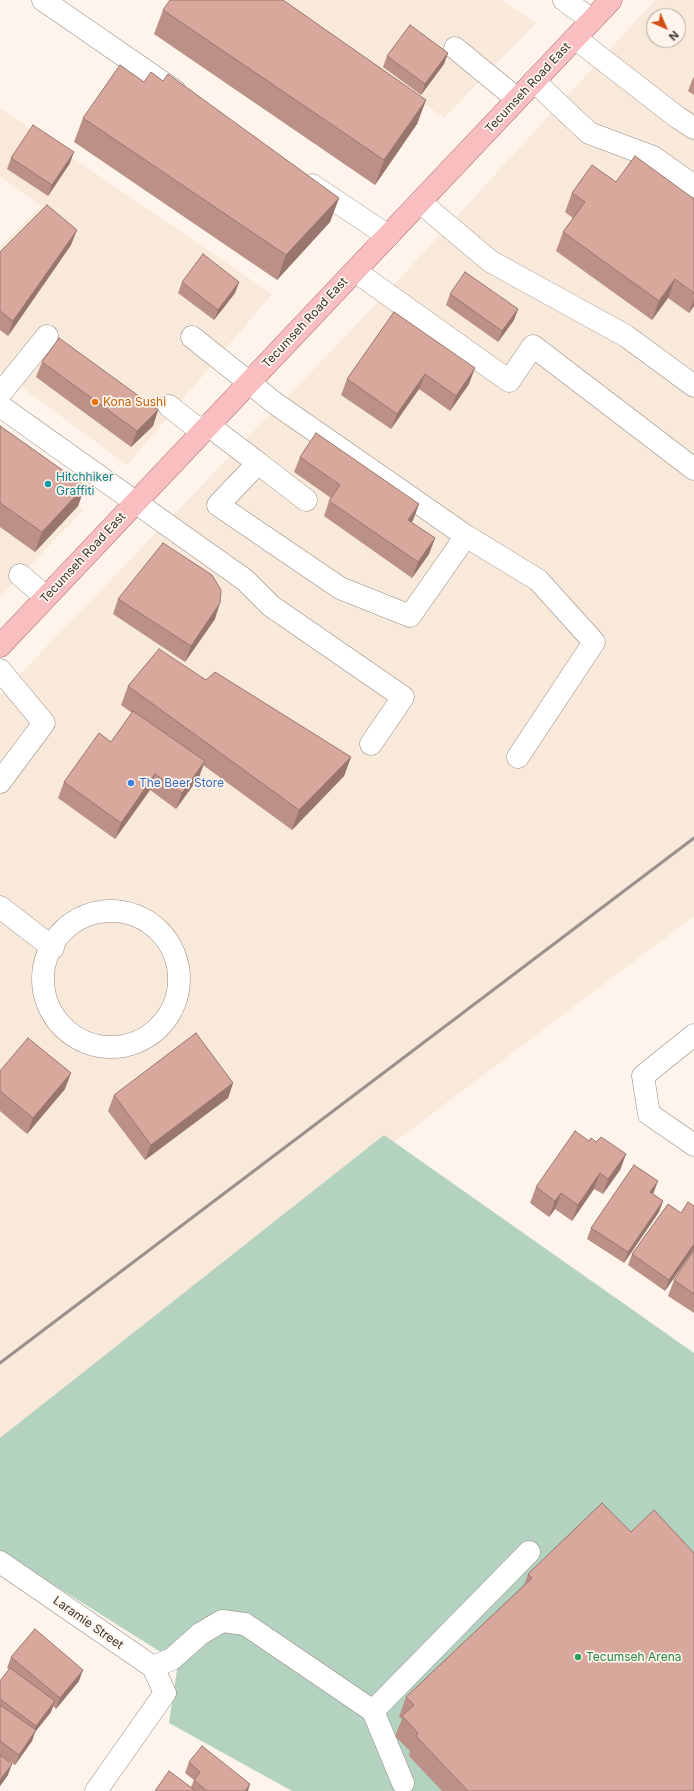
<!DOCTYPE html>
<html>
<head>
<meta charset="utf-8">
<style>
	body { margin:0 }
	#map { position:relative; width:694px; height:1791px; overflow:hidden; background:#fef4eb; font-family:Inter,sans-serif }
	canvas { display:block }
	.north { position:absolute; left:646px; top:8px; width:40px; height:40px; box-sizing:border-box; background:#fef4eb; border:1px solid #afa8a1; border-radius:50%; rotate:135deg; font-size:11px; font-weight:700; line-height:16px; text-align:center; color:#393532 }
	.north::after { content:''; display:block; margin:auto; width:14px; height:18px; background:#d34d17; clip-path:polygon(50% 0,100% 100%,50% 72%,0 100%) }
</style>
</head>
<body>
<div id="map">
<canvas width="694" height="1791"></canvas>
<div class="north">N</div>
</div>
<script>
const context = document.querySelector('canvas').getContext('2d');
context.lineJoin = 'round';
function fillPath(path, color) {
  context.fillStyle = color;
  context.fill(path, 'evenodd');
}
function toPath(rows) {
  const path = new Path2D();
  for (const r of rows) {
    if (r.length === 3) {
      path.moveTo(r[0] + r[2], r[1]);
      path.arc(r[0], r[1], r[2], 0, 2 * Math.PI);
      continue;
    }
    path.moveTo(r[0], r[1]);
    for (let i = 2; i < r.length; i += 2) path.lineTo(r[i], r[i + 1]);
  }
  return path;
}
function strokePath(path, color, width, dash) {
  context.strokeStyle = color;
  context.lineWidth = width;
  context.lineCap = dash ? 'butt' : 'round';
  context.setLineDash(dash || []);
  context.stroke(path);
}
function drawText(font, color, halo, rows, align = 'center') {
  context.font = font + ' Inter,sans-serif';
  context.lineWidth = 3.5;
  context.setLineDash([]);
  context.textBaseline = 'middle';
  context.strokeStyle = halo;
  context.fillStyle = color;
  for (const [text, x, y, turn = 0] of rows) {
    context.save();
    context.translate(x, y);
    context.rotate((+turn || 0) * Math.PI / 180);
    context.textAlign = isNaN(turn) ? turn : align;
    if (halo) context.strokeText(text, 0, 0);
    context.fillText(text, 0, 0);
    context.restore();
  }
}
fillPath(toPath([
	[275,0,501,0,536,23,444,118],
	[655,0,694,0,694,916,0,1440,0,695,382,298],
	[654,16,678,16,678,40,654,40],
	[0,108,272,294,127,465,0,371,0,246,41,206,0,176],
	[0,450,84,509,0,597]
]), '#f9e9da');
fillPath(toPath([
	[384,1135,694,1353,694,1791,292,1791,169,1723,178,1663,0,1551,0,1438]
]), '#b3d2c0');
const minor = toPath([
	[43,0,175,91],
	[564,0,592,20],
	[575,38,677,117,694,128],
	[455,48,517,99],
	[534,81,589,133,653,157,694,186],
	[312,185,388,236],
	[420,202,490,261,626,336,694,386],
	[355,271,509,381,533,346,694,469],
	[192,337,276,404,466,536,538,580,594,642,518,757],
	[0,394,47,336],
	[0,406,245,580,271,606,403,697,371,744],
	[169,406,202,432],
	[208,425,258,463,218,505,340,588,410,616,466,536],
	[258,463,306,500],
	[20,575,46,597],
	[0,670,44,723,0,782],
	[0,907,53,948],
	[111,979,68],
	[694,1035,643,1076,649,1114,694,1145],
	[0,1562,153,1667,165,1693,96,1791],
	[153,1667,172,1659,200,1634,222,1621,245,1624,373,1711,403,1783],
	[373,1711,529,1552]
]);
const major = toPath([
	[0,646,611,0]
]);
strokePath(minor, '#958b84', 23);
strokePath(major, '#b37373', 23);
strokePath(minor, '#fff', 22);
strokePath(major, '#f9bfc0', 22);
strokePath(toPath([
	[0,1363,694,838]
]), '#9a938d', 3);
fillPath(toPath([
	[163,10,426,100,417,124,375,185,154,34],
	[448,53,444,64,421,95,383,67,387,56],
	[694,77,694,95,688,91,692,80],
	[163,81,339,198,330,222,277,280,74,142,83,118,144,82],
	[11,158,70,163,48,196,7,169],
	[616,182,694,199,694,306,689,313,668,298,652,320,556,251,563,232,573,218,565,212,572,193],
	[71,245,8,336,0,330,0,252],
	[182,282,239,282,235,293,214,320,178,293],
	[450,294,518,309,514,320,498,342,446,305],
	[394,312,469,384,450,411,419,389,391,429,341,395,347,379],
	[42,362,158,410,153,426,131,447,36,377],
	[0,426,85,486,78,506,35,552,0,527],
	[300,457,419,504,413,520,411,522,435,538,429,554,412,578,324,516,329,501,331,498,294,472],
	[118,599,215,619,185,662,113,614],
	[128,686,351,757,344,776,292,830,203,765,199,777,176,809,150,790,115,839,58,798,64,782,111,742,132,713,121,705],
	[0,1071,65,1089,27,1134,0,1111],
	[233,1083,228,1098,145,1160,108,1111,114,1095],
	[596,1142,626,1154,620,1170,603,1194,594,1189,572,1221,555,1209,549,1217,530,1203,536,1187],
	[654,1192,653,1194,663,1201,659,1212,624,1263,587,1239,591,1228],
	[694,1249,665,1291,628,1265,632,1254],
	[694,1250,694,1313,668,1296,674,1280],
	[602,1503,694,1791,442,1791,409,1756,410,1751,395,1736,402,1719,399,1717,406,1697,524,1585,528,1574],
	[11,1657,79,1681,56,1709,53,1706,51,1712,35,1732,32,1741,15,1765,4,1758,8,1775,0,1786,0,1681,9,1669,7,1668],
	[189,1762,248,1791,155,1791,191,1787,194,1780,185,1773]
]), '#bb9087');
fillPath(toPath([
	[448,53,444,64,421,95,425,84],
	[426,100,417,124,375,185,384,160],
	[74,152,70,163,48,196,52,185],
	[339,198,330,222,277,280,286,255],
	[77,230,71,245,8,336,13,321],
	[675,279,668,298,652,320,659,301],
	[239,282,235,293,214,320,218,310],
	[694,299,694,306,689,313],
	[518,309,514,320,498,342,502,331],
	[475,368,469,384,450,411,456,396],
	[425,374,419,389,391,429,397,414],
	[158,410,153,426,131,447,137,431],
	[85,486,78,506,35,552,42,532],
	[419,504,413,520,402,535,408,520],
	[435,538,429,554,412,578,418,562],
	[220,603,215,619,185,662,191,646],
	[351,757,344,776,292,830,299,810],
	[205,761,199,777,176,809,182,793],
	[155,774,150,790,115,839,121,823],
	[71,1073,65,1089,27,1134,33,1118],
	[233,1083,228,1098,145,1160,151,1145],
	[626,1154,620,1170,603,1194,608,1179],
	[600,1173,594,1189,572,1221,578,1205],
	[658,1181,654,1192,646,1203,650,1192],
	[561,1193,555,1209,549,1217,555,1201],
	[663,1201,659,1212,624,1263,628,1252],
	[694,1244,694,1249,665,1291,669,1280],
	[83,1670,79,1681,56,1709,60,1698],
	[55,1701,51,1712,35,1732,32,1741,15,1765,19,1755,32,1735,36,1726],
	[12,1764,8,1775,0,1786,0,1780],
	[250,1784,248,1791,245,1791]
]), '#98766e');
const building = toPath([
	[170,0,283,0,426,100,384,160,163,10,170,0],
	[410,25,448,53,425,84,387,56,410,25],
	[120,65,144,82,151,72,163,81,168,74,339,198,286,255,83,118,120,65],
	[33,125,74,152,52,185,11,158,33,125],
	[635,156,694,199,694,293,675,279,659,301,563,232,585,202,572,193,592,165,616,182,635,156],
	[47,205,77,230,13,321,0,311,0,252,47,205],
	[203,254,239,282,218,310,182,282,203,254],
	[465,272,518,309,502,331,450,294,465,272],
	[394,312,475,368,456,396,425,374,397,414,347,379,394,312],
	[59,338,158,410,137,431,42,362,59,338],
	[0,426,85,486,42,532,0,503,0,426],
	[316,433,419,504,408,520,435,538,418,562,329,501,340,485,300,457,316,433],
	[163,543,212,575,221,590,220,603,191,646,118,599,163,543],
	[159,649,206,680,215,672,351,757,299,810,128,686,159,649],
	[133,711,205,761,182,793,155,774,121,823,64,782,99,733,111,742,133,711],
	[196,1033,233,1083,151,1145,114,1095,196,1033],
	[28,1038,71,1073,33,1118,0,1091,0,1071,28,1038],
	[575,1131,589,1141,591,1138,596,1142,601,1137,626,1154,608,1179,600,1173,578,1205,561,1193,555,1201,536,1187,575,1131],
	[634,1165,658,1181,650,1192,663,1201,628,1252,591,1228,634,1165],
	[688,1202,694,1206,694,1244,669,1280,632,1254,668,1204,681,1213,688,1202],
	[694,1250,694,1294,674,1280,694,1250],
	[602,1503,631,1532,654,1510,694,1553,694,1791,468,1791,416,1736,418,1733,402,1716,414,1705,406,1697,532,1578,528,1574,602,1503],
	[35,1629,83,1670,60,1698,11,1657,35,1629],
	[10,1668,55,1701,36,1726,0,1699,0,1681,10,1668],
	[0,1705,36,1730,19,1755,0,1741,0,1705],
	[202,1746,250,1784,245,1791,207,1791,194,1780,200,1772,189,1762,202,1746],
	[0,1755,12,1764,0,1780,0,1755],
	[169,1771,196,1791,155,1791,169,1771]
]);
fillPath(building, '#d9a89d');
strokePath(building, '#98766e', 1);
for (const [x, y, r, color] of [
	[95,402,4,"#e8710a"],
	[48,484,4,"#0f9aa8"],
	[131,783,4,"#3f7fe0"],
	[578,1657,4,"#2e9e5b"]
]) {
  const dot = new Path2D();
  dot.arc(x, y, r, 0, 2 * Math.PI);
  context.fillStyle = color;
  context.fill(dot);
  strokePath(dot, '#fef4eb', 1.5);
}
drawText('12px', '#393532', '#fef4eb', [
	["Tecumseh Road East",528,88,-47],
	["Tecumseh Road East",305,323,-47],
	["Tecumseh Road East",83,558,-47],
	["Laramie Street",88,1623,35]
]);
drawText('12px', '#c56008', '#fef4eb', [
	["Kona Sushi",103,402]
], 'left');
drawText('12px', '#0d838f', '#fef4eb', [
	["Hitchhiker",56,477],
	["Graffiti",56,491]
], 'left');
drawText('12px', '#366cbe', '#fef4eb', [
	["The Beer Store",139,783]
], 'left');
drawText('12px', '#27864d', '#fef4eb', [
	["Tecumseh Arena",586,1657]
], 'left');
</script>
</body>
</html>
